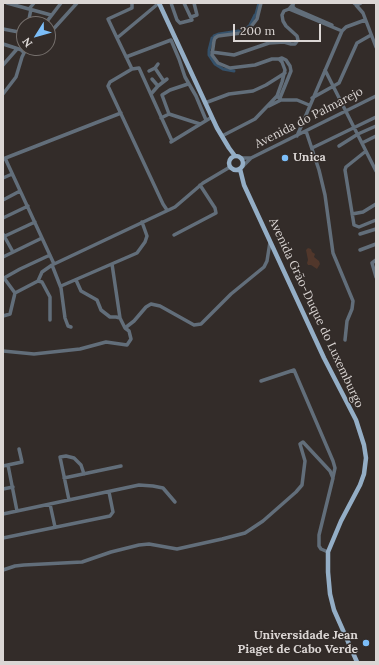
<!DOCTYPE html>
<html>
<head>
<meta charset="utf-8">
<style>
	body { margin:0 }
	#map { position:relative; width:379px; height:665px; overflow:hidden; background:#332c29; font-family:Lora,serif }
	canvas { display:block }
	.frame { position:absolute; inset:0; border:4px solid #dbd6d4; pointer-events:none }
	.north { position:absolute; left:16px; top:16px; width:40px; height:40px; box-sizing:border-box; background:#332c29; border:1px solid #76706d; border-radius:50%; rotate:233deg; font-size:11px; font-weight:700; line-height:16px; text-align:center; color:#dbd6d4 }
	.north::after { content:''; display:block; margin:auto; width:14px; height:18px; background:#7cbef9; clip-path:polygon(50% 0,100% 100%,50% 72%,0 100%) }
	.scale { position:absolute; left:233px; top:24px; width:88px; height:18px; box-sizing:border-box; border:2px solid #dbd6d4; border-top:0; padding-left:5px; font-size:12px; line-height:14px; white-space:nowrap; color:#dbd6d4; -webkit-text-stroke:3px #332c29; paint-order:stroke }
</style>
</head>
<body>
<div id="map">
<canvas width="379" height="665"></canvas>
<div class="frame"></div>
<div class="north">N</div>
<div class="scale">200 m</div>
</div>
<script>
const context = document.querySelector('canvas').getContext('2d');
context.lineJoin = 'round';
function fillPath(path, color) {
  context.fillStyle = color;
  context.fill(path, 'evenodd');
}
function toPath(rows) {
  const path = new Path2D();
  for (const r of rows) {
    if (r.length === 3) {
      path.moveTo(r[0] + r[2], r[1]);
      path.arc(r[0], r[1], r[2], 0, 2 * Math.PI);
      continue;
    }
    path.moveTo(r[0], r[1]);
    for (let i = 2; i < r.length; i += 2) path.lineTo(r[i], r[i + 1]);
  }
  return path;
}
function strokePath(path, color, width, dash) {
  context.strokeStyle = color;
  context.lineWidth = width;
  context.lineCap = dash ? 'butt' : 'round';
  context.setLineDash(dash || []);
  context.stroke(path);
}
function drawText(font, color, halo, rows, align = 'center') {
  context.font = font + ' Lora,serif';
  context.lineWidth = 3;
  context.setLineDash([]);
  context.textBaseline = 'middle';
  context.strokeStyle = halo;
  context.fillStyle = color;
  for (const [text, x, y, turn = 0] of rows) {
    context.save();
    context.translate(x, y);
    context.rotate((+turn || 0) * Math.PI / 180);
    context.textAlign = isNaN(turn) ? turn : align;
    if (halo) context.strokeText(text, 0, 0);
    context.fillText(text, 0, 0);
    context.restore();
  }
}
fillPath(toPath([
	[308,248,311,249,312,252,315,254,314,257,319,261,320,264,317,269,311,265,308,265,307,263,308,260,306,250]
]), '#51372b');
strokePath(toPath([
	[256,14,259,3],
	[214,36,219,34,245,30,250,25,255,15],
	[209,50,212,38],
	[209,51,209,55,215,64,223,69,234,71]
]), '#35516a', 3);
strokePath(toPath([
	[7,3,51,15],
	[159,3,117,38,132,69,110,82,108,86,163,204,167,210],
	[171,3,177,20,180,23,192,20,184,3],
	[354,3,357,5,361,3],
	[293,4,293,7,295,9,332,25],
	[356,5,363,13,376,47],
	[29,9,34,3],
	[289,9,342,31],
	[191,17,197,15,194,3],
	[28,24,31,9],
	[45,24,61,3],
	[3,29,24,33],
	[48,35,77,3],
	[117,38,108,19,132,8,132,3],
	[3,44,25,51,29,48],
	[22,51,24,41],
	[212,52,234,55,269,43,284,42,291,44,295,44,298,40,297,36,286,26,283,21,282,15,284,11,289,9,294,3],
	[126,57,171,40,179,59,185,77,196,96,206,120],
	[3,65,17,49],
	[155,68,163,80],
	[132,69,139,68,172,141],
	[325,70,376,171],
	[149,71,155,68,158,64],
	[152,79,158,86],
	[3,94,16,77,22,57,25,51],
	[151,94,158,86,167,79],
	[277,96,281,100,280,98,291,71,290,66,286,60,282,58,279,59],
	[312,98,339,83,357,43,371,35],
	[205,103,229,94,253,91,266,85,285,73],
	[269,106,281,100,297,100,309,105],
	[169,114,162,95,170,90,188,84],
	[161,118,169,114,200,124],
	[306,131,319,170,325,195,333,253,353,301,352,309,347,321,345,340],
	[222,136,255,119,277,96,282,82,285,70,282,62,279,59,272,59,255,65,230,68,218,63,212,55,214,41,215,38,218,36,241,33,250,28,257,19,261,3],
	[297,136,342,31,346,27,365,20],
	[171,142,212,117],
	[362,143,376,136],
	[339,146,358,134,376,126],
	[312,148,376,117],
	[366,151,346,167,345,170,354,225,359,227,376,220],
	[5,158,54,264],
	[241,158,251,158],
	[3,159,121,113],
	[243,166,251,158,376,96],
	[3,178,12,174],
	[3,200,20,191],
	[352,214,363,212,376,204],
	[3,218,28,206],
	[3,234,13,252],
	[360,234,376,229],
	[174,235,216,213,215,208,200,185],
	[5,236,35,222],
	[360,250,376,244],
	[3,257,42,238],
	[376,260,372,263,376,277],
	[112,264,120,318],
	[38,281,42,282,50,297,50,320],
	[61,286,137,253,145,242,147,236,142,222],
	[15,293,4,278,20,269,50,255],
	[3,316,10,314,15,293,38,281,42,272,52,265],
	[71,327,68,326,65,318,61,288,52,265,175,207,203,183,230,167],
	[125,328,134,321,146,307,151,304,160,306,194,325,201,324,231,294,264,267,267,261,270,242],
	[3,351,34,354,80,349,106,342,127,345,131,339,129,331,125,328,120,318,116,317,110,317,101,310,97,300,81,291,76,280],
	[261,381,294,370,333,461,335,468,333,477],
	[8,465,17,511],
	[3,466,22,462,19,449],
	[64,478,121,466],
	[3,489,13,487],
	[69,500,60,457,66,456,74,458,81,465,84,474],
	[50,504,55,527],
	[3,514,139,485,153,486,163,488,175,502],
	[3,538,110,516,113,512,109,492],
	[3,570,15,566,24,565,82,562,111,552,139,545,149,544,177,549,222,539,245,533,263,521,296,492,302,485,305,461,300,444,303,442,330,471,333,478,319,535,319,546,321,549,328,552]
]), '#626e7a', 3.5);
strokePath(toPath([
	[159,3,217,128,229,148,235,156],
	[236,163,7],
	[240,169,244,185,324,358,356,420,364,445,366,458,364,474,360,485,341,521,328,552,328,572,330,594,334,610,357,662]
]), '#94aec6', 4.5);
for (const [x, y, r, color] of [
	[285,158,4,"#7cbef9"],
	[366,643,4,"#7cbef9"]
]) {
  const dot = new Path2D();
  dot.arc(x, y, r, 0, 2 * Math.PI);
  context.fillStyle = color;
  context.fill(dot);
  strokePath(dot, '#332c29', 1.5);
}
drawText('12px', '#dbd6d4', '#332c29', [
	["Avenida do Palmarejo",309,118,-27],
	["Avenida Grão-Duque do Luxemburgo",316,313,65]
]);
drawText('bold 12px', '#dbd6d4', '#332c29', [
	["Unica",293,158],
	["Universidade Jean",358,636,"right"],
	["Piaget de Cabo Verde",358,650,"right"]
], 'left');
</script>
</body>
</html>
